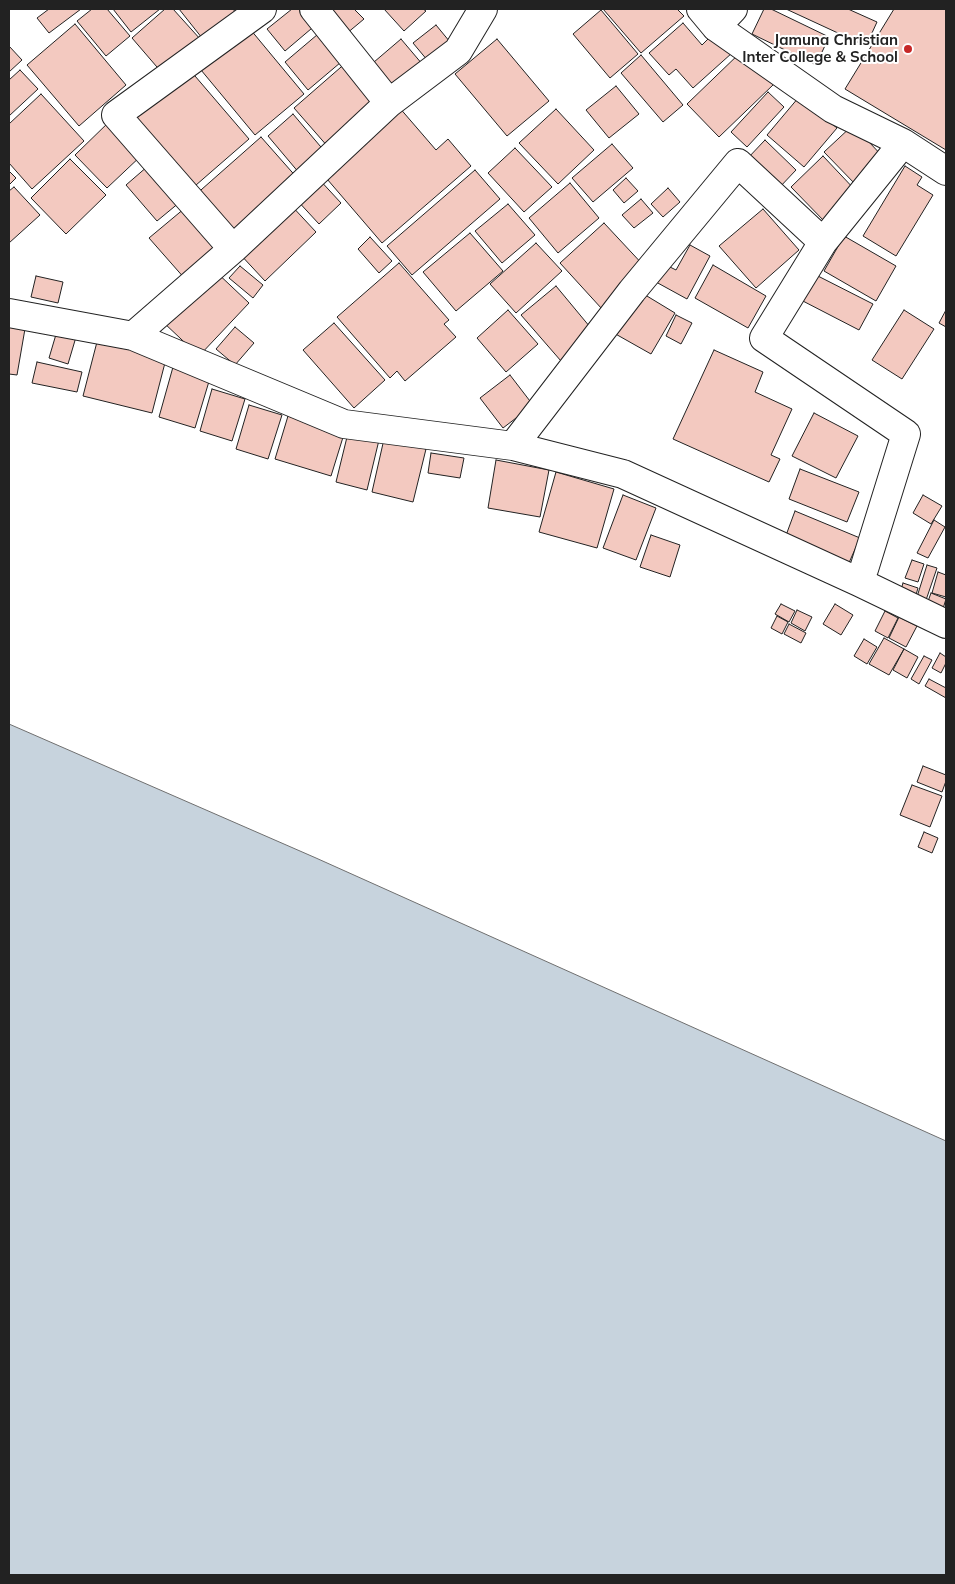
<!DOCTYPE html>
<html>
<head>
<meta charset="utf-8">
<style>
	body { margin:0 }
	#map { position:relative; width:955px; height:1584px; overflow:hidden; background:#fff; font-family:Mulish,sans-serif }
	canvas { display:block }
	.frame { position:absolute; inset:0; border:10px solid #222; pointer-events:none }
</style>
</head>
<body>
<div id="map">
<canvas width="955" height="1584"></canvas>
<div class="frame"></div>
</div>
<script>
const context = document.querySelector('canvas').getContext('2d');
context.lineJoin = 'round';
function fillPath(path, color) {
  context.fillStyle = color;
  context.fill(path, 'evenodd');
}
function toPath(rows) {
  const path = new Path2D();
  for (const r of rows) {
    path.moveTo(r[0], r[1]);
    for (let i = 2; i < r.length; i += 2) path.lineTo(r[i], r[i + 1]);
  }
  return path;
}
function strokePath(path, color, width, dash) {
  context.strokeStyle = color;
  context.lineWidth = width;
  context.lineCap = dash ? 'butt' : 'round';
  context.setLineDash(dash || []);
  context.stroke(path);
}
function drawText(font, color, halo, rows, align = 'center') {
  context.font = font + ' Mulish,sans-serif';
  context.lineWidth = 4;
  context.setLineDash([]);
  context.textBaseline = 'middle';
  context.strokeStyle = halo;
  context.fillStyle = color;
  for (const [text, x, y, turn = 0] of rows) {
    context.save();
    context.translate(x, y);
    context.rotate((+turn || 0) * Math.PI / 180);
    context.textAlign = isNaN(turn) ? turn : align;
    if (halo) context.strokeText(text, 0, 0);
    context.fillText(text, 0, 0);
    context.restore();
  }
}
const water = toPath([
	[9,724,316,858,946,1141,946,1575,9,1575,9,724]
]);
fillPath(water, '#c7d3dd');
strokePath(water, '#6f6f6f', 1);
const building = toPath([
	[49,9,81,9,49,33,37,18,49,9],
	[92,9,107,9,130,36,106,56,77,21,92,9],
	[113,9,160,9,131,32,113,9],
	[165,9,173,9,201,40,163,74,132,38,165,9],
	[179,9,233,9,239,17,206,43,179,9],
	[292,9,306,9,318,23,285,51,267,29,292,9],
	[323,9,354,9,364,19,346,34,323,9],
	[384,9,423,9,426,11,404,31,384,9],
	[603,9,677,9,684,16,641,53,603,9],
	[764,9,771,9,829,37,816,65,752,34,764,9],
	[786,9,848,9,877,22,866,46,786,9],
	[894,9,946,9,946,150,845,89,894,9],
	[601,10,638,54,610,78,573,34,601,10],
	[683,23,702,45,714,33,732,53,693,88,676,69,669,75,649,53,683,23],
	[75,24,126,85,79,126,27,65,75,24],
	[436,25,450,42,428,61,413,43,436,25],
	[250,29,304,94,255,135,201,70,250,29],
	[324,29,347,57,308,90,285,62,324,29],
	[401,39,423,65,389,94,367,68,401,39],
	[497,39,549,101,507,136,455,74,497,39],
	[9,46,22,60,9,72,9,46],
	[742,51,774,84,719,137,687,104,742,51],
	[641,55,683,105,663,122,621,73,641,55],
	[348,61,383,101,329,148,294,108,348,61],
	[189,69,249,139,188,192,128,122,189,69],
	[20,70,38,89,9,116,9,80,20,70],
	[616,86,639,114,609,138,586,110,616,86],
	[768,92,784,107,747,147,731,132,768,92],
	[41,94,84,141,32,189,9,163,9,124,41,94],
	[799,97,837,128,804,167,767,135,799,97],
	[398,106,436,150,448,139,471,166,382,243,321,172,398,106],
	[556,109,594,150,558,184,519,143,556,109],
	[293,114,326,153,300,174,268,136,293,114],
	[111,120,143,154,107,188,75,155,111,120],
	[853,125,885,159,857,186,824,152,853,125],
	[261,137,299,180,231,240,193,197,261,137],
	[765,140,796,170,778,189,747,159,765,140],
	[612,144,633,168,593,202,572,178,612,144],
	[515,148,552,187,524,212,488,173,515,148],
	[823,156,857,192,826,223,791,187,823,156],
	[70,159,106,195,66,234,31,198,70,159],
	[148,166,180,202,157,221,126,185,148,166],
	[905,166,922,177,917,185,933,195,896,256,863,236,905,166],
	[475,170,500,199,412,275,387,246,475,170],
	[9,171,16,178,9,185,9,171],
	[317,177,341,203,319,224,295,198,317,177],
	[626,178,638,191,624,203,613,190,626,178],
	[570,183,599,218,558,253,529,218,570,183],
	[14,187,40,215,9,243,9,191,14,187],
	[668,188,680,202,663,217,651,204,668,188],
	[641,199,653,213,634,228,622,215,641,199],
	[289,203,316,232,265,281,238,252,289,203],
	[508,204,535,235,502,263,475,231,508,204],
	[185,208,221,249,186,280,149,238,185,208],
	[763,209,799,250,756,288,719,246,763,209],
	[604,223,646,268,602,309,560,263,604,223],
	[470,233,503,271,456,311,423,272,470,233],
	[844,236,896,266,876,301,824,271,844,236],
	[370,237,392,261,379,273,358,249,370,237],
	[536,243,562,271,516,313,490,284,536,243],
	[690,245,710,256,687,299,656,282,666,265,676,270,690,245],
	[399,263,449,320,444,324,456,337,405,381,397,371,390,378,337,317,399,263],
	[713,265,766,296,748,328,695,298,713,265],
	[240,266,263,285,253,298,229,278,240,266],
	[213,269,249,303,199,356,163,322,213,269],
	[812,273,873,304,859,330,799,299,812,273],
	[36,276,63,282,58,303,31,297,36,276],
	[556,286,595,333,561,361,521,315,556,286],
	[637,290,675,313,651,354,612,332,637,290],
	[508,310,538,344,506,372,477,338,508,310],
	[904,310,934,329,902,379,872,360,904,310],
	[946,310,946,327,939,323,946,310],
	[676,315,692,323,681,344,666,336,676,315],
	[9,320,26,323,17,375,9,374,9,320],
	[334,323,385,380,354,408,303,350,334,323],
	[235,327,254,343,235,365,216,349,235,327],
	[57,331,76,337,68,364,49,358,57,331],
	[98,338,167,355,152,413,83,396,98,338],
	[714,350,763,372,755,392,792,409,771,455,780,459,769,482,673,439,714,350],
	[37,362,82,372,77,392,32,383,37,362],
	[173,367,210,378,195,428,159,417,173,367],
	[510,375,533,405,503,428,480,398,510,375],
	[212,389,245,399,232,441,200,431,212,389],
	[249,405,282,415,268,459,236,449,249,405],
	[814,413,858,436,836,478,792,456,814,413],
	[288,416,344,434,331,476,275,459,288,416],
	[348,433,379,440,367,490,336,482,348,433],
	[384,439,426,449,413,502,372,492,384,439],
	[431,453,464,458,460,478,428,473,431,453],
	[496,460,549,470,540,517,488,508,496,460],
	[800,469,859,492,847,522,789,499,800,469],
	[556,472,614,489,597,548,539,532,556,472],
	[623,495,656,508,636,560,603,548,623,495],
	[923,495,942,506,931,524,913,513,923,495],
	[795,511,860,538,848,565,785,538,795,511],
	[934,520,945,527,928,558,917,553,934,520],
	[651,535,680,545,670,577,640,567,651,535],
	[912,560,924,564,918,582,905,578,912,560],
	[927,565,937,568,925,603,916,600,927,565],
	[938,572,946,575,946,597,932,593,938,572],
	[903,583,918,588,915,598,900,593,903,583],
	[931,593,946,599,942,612,926,607,931,593],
	[781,604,795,611,789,622,775,614,781,604],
	[835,604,853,615,841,635,823,624,835,604],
	[797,610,812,617,805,631,791,623,797,610],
	[885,611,898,618,888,638,875,631,885,611],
	[777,616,788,622,782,634,771,628,777,616],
	[899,617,917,626,906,647,889,638,899,617],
	[789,624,806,633,801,643,784,634,789,624],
	[884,638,904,649,889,675,869,664,884,638],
	[864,639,877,647,867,664,854,656,864,639],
	[904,649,918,657,907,678,893,670,904,649],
	[940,653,946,657,946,663,941,673,932,668,940,653],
	[924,656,932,660,919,684,911,679,924,656],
	[929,679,946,688,946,698,925,686,929,679],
	[923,766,946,775,946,781,942,792,917,782,923,766],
	[912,785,942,796,930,827,900,815,912,785],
	[924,832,938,838,932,853,918,847,924,832]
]);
fillPath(building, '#f3c9c0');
strokePath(building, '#222', 1);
const minor = toPath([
	[314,9,389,103],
	[701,9,716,27,833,109,903,143,946,171],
	[716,27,733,9],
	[233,249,116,115,262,9],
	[9,313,133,336,344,424,513,446,623,474,859,582,946,624],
	[133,336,233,249,389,103,458,51,483,9],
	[513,446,632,291,738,163,823,242],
	[864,569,906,434,764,338,823,242,903,143]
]);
strokePath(minor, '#222', 30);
strokePath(minor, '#fff', 28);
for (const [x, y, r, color] of [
	[908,49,5,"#c62828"]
]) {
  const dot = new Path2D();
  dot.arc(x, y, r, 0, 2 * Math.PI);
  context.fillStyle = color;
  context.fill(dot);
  strokePath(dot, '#fff', 2);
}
drawText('bold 15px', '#222', '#fff', [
	["Jamuna Christian",898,40],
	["Inter College & School",898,57]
], 'right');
</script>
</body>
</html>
